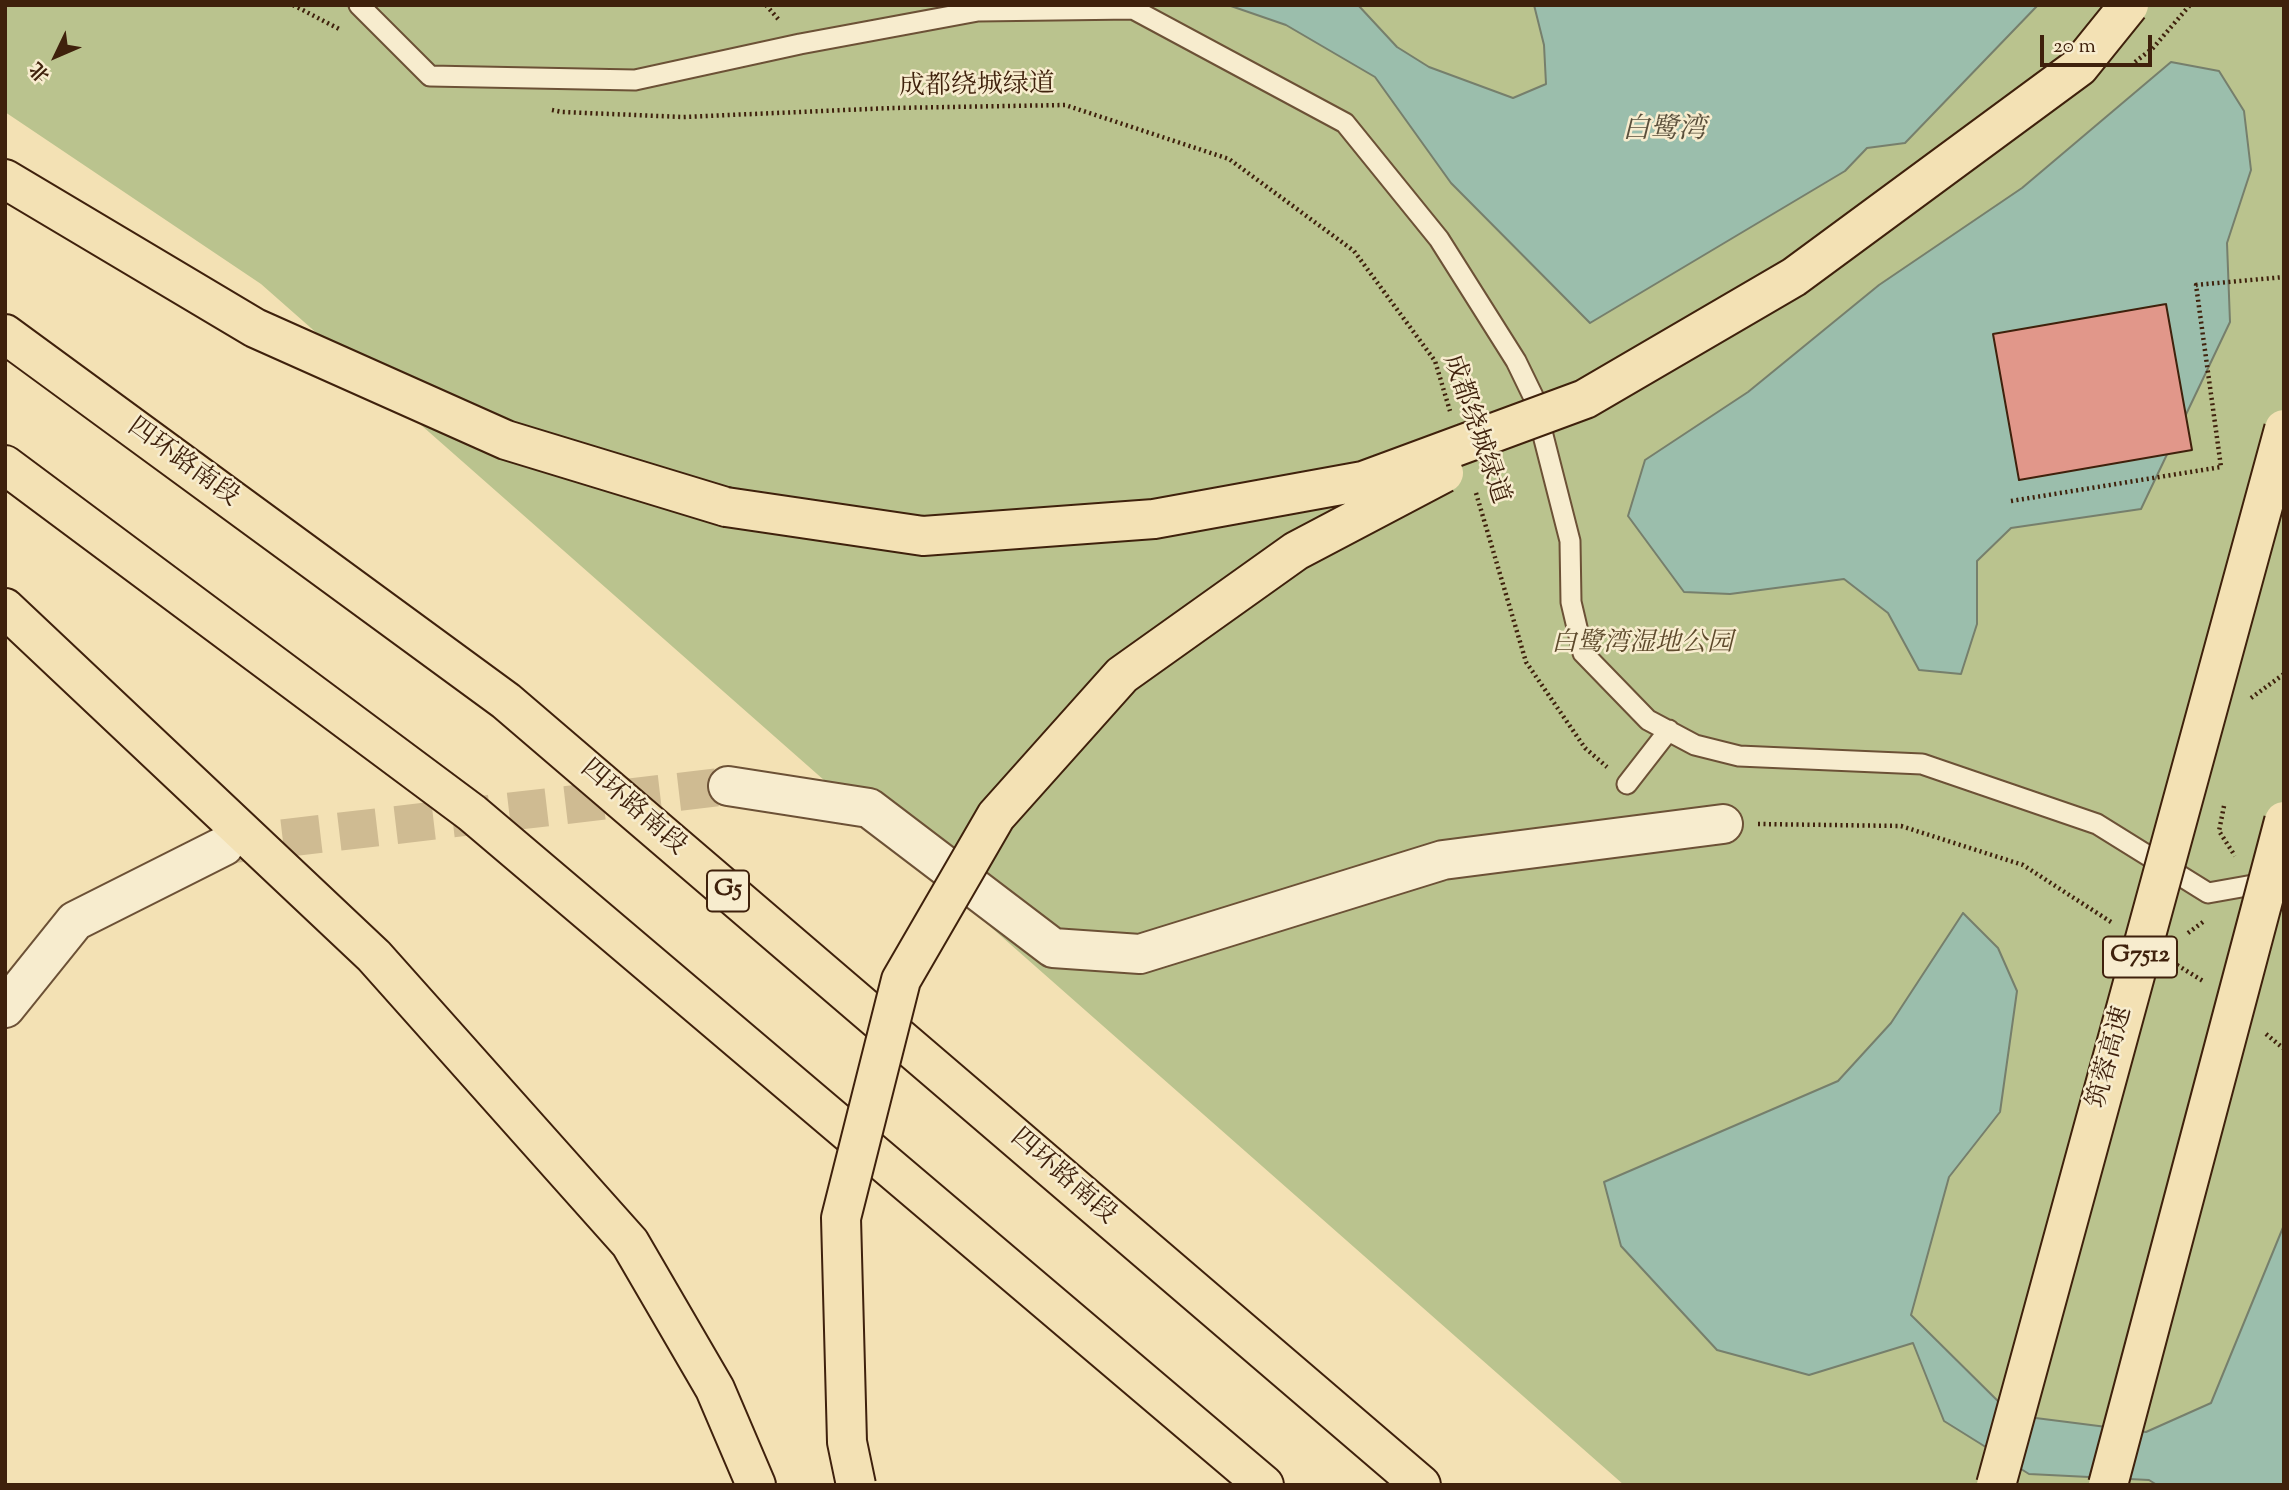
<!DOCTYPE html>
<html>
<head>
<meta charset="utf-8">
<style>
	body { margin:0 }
	#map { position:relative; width:2289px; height:1490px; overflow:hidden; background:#f3e1b4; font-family:"Sorts Mill Goudy","Noto Serif SC",serif }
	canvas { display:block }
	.frame { position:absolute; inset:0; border:7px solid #3f210c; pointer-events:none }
	.north { position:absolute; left:21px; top:21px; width:70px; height:70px; -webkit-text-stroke:5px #f7ecce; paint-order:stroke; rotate:226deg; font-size:19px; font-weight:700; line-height:28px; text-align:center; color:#3f210c }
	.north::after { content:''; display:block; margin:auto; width:24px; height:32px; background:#3f210c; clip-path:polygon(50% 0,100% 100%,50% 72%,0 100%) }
	.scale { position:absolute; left:2040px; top:35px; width:112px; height:32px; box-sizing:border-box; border:4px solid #3f210c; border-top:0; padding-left:9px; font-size:21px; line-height:24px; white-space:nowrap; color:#3f210c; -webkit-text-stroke:5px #f7ecce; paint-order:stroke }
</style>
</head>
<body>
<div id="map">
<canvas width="2289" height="1490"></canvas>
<div class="frame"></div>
<div class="north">北</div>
<div class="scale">20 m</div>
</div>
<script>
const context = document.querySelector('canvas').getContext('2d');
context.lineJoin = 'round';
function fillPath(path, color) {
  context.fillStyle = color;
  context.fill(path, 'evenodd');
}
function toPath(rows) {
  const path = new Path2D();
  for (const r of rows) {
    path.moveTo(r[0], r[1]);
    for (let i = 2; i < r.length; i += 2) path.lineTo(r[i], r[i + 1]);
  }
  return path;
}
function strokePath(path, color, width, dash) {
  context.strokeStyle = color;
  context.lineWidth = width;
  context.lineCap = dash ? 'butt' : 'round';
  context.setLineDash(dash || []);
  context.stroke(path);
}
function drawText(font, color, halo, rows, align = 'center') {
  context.font = font + ' "Sorts Mill Goudy","Noto Serif SC",serif';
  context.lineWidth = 5;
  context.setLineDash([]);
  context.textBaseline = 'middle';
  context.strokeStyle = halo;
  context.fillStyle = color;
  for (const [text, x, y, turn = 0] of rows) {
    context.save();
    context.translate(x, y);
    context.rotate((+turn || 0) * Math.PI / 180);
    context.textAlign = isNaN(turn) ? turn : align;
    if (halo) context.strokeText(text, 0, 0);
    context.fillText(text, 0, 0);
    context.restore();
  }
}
fillPath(toPath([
	[5,5,2284,5,2284,1485,1624,1485,261,284,5,112]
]), '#bac38e');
const water = toPath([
	[1228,5,1358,5,1397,47,1429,67,1513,98,1546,84,1544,45,1534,5,2038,5,1905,143,1867,148,1845,171,1590,323,1451,183,1375,77,1286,25,1228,5],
	[2171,62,2219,71,2244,111,2251,170,2227,243,2230,322,2141,509,2011,528,1977,561,1977,624,1961,674,1919,670,1888,613,1844,579,1730,594,1684,592,1628,516,1645,460,1748,392,1879,285,2022,188,2171,62],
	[1963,913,1998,948,2017,991,2000,1112,1949,1177,1911,1315,2012,1415,2146,1432,2211,1403,2284,1225,2284,1485,2157,1485,2149,1480,2029,1474,1944,1421,1913,1343,1809,1375,1717,1350,1621,1246,1604,1182,1838,1081,1891,1023,1963,913]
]);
fillPath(water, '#9bbeac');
strokePath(water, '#767f6c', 2);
const building = toPath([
	[2166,304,2192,450,2019,480,1993,334,2166,304]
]);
fillPath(building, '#e1978a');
strokePath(building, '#3f210c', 2);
strokePath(toPath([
	[226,845,728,786]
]), '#cfbb92', 38, [38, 19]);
const lane = toPath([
	[359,5,430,76,635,80,800,44,978,11,1133,9,1345,123,1439,239,1516,361,1533,396,1570,541,1571,602,1583,653,1648,720,1695,745,1739,756,1922,764,2097,824,2208,893,2253,885,2284,900],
	[1627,784,1669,730]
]);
const street = toPath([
	[728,786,869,808,1053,948,1140,954,1443,860,1723,824],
	[5,1008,75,921,224,846]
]);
const highway = toPath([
	[5,179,255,328,506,440,726,507],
	[5,334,506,701,1421,1485],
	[5,465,472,813,1264,1485],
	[5,608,374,956,630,1243,715,1389,756,1485]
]);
strokePath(lane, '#6c5136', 23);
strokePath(street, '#6c5136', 42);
strokePath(highway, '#3f210c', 42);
strokePath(toPath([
	[293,5,341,30],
	[766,5,779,20],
	[2135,62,2153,48,2190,5],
	[552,110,562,112,683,117,892,108,1065,105,1229,159,1354,251,1435,361,1450,411],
	[1476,493,1526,662,1585,748,1607,767],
	[2011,501,2221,467,2196,285,2284,277],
	[2251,698,2284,674],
	[2224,806,2219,831,2235,856],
	[1758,824,1901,826,2023,865,2111,922],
	[2188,933,2203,922],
	[2177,965,2203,981],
	[2266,1034,2284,1049]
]), '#3f210c', 4.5, [2, 3.5]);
strokePath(lane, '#f7ecce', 19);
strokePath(street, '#f7ecce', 38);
strokePath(highway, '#f3e1b4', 38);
const highwayBridge = toPath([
	[726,507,923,536,1154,519,1363,481,1585,399,1794,277,2079,67,2129,5],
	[856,1485,847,1442,841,1218,901,980,996,816,1122,675,1296,551,1444,473],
	[1996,1485,2284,429],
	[2108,1485,2284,821]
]);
strokePath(highwayBridge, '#3f210c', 42, []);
strokePath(highwayBridge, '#f3e1b4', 38);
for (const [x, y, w] of [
	[728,891,42],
	[2140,957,74]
]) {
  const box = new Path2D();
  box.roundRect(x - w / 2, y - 20.5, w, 41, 5);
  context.fillStyle = '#f7ecce';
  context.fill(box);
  strokePath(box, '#3f210c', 2);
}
drawText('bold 24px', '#3f210c', null, [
	["G5",728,891],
	["G7512",2140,957]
]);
drawText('26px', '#3f210c', '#f7ecce', [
	["成都绕城绿道",977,88,-1],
	["成都绕城绿道",1474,430,71],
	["四环路南段",182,464,36],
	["四环路南段",632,809,41],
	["筑蓉高速",2112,1058,-75],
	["四环路南段",1062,1178,41]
]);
drawText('italic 26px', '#5e4a2c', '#f7ecce', [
	["白鹭湾湿地公园",1642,646]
]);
drawText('italic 28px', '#5b503c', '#f7ecce', [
	["白鹭湾",1664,132]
]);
</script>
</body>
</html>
